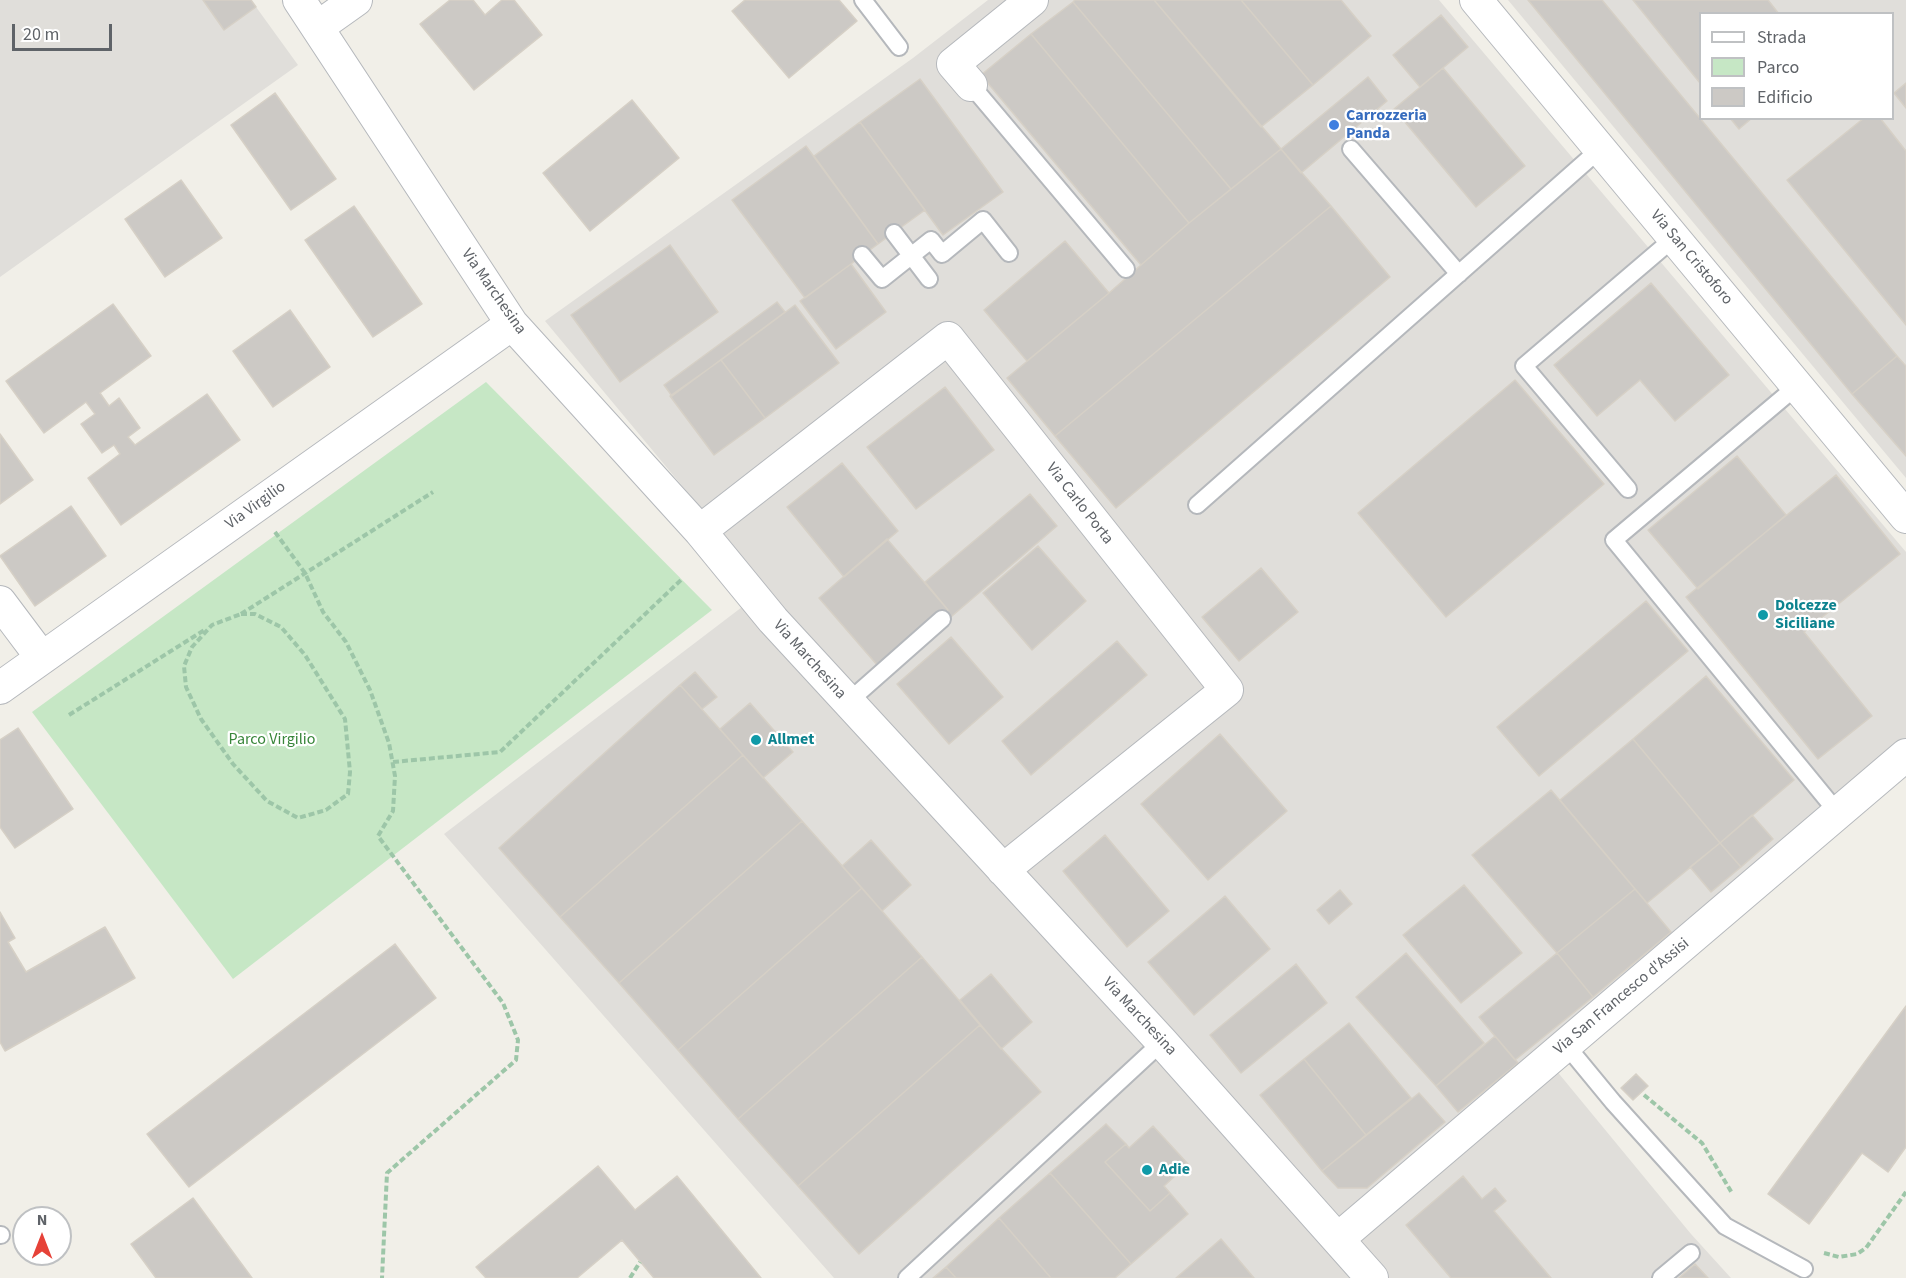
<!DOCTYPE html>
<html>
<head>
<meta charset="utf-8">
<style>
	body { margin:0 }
	#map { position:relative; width:1906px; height:1278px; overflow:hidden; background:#f1efe8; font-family:"Source Sans 3",sans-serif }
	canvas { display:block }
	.legend { position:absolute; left:1699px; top:12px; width:195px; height:108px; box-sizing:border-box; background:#fff; border:2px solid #bfc1c3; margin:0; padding:8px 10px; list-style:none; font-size:18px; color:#5f6368 }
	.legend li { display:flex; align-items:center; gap:12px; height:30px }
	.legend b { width:30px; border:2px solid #bfc1c3 }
	.north { position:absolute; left:12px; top:1206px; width:60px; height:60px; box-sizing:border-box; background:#fff; border:2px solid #bfc1c3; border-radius:50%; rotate:0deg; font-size:16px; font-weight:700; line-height:24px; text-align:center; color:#5f6368 }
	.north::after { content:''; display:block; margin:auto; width:21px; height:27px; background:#e64238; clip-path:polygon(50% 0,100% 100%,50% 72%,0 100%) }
	.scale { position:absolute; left:12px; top:24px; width:100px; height:27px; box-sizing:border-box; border:3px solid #5f6368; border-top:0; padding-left:8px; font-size:18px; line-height:21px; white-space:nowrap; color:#5f6368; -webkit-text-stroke:4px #fff; paint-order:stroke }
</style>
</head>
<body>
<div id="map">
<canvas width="1906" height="1278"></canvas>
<ul class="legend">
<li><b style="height:8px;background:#fff"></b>Strada</li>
<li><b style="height:16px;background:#c6e7c5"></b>Parco</li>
<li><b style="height:16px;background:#ccc9c5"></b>Edificio</li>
</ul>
<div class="north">N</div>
<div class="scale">20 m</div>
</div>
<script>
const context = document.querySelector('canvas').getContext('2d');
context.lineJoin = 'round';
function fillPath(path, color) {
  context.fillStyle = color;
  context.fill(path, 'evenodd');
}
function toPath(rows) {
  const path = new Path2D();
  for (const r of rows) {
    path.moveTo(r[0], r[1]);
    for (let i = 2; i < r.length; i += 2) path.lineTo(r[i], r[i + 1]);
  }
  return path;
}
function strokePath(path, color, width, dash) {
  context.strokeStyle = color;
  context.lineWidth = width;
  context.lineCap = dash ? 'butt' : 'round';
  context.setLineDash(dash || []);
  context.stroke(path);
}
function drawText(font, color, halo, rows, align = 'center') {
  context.font = font + ' "Source Sans 3",sans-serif';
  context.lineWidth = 4.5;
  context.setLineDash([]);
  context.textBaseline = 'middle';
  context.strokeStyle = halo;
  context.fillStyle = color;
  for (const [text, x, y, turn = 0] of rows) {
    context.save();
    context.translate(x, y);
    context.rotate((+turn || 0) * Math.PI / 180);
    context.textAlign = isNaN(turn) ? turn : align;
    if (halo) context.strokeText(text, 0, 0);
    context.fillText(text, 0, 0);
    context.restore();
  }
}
fillPath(toPath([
	[0,0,251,0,298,65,0,277],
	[988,0,1439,0,1906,552,1906,743,1546,1058,1691,1234,1731,1278,834,1278,444,834,767,588,545,321,913,58],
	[1508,0,1906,0,1906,478],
	[1700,14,1892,14,1892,118,1700,118]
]), '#e0deda');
fillPath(toPath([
	[486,382,712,610,233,979,32,712]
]), '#c6e7c5');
const building = toPath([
	[203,0,251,0,256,7,224,30,203,0],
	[450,0,473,0,485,15,502,0,514,0,542,35,474,90,420,24,450,0],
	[745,0,839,0,857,21,789,78,732,11,745,0],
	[1075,0,1154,0,1281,149,1231,189,1073,2,1075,0],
	[1154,0,1241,0,1313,85,1261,127,1154,0],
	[1241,0,1341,0,1371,36,1313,85,1241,0],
	[1528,0,1602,0,1897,356,1852,394,1528,0],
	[1633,0,1768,0,1779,14,1700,14,1700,83,1633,0],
	[1073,2,1231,189,1189,223,1031,34,1073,2],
	[1441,15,1468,47,1420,87,1393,55,1441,15],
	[1031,34,1189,223,1141,265,981,75,1031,34],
	[1443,68,1525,166,1476,207,1394,109,1443,68],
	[1368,77,1387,101,1301,173,1281,149,1368,77],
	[920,79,1003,192,943,235,860,122,920,79],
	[1906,83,1906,108,1894,93,1906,83],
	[275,93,336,179,291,210,231,125,275,93],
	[632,100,679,158,590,231,543,173,632,100],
	[1730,118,1752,118,1739,129,1730,118],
	[1864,118,1880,118,1906,151,1906,325,1787,180,1864,118],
	[860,122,925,210,878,244,814,156,860,122],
	[806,146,878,244,805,298,732,200,806,146],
	[1281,149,1331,206,1055,436,1007,378,1109,293,1189,223,1281,149],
	[181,180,222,238,165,277,125,219,181,180],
	[354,206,422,304,373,337,305,240,354,206],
	[1331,206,1390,277,1116,508,1055,436,1331,206],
	[1065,241,1109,293,1027,361,984,310,1065,241],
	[670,245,718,312,620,382,571,315,670,245],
	[851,264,886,312,836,349,800,301,851,264],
	[1651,283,1729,375,1675,421,1640,380,1597,416,1554,365,1651,283],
	[777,302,785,312,672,396,664,385,777,302],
	[113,304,151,356,100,393,109,406,119,398,140,428,128,437,135,445,207,394,240,440,121,525,88,478,120,454,114,445,102,453,81,424,95,414,86,402,44,433,6,381,113,304],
	[795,305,839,363,765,418,721,360,795,305],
	[290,310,330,367,273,407,233,351,290,310],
	[1897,356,1906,366,1906,456,1852,394,1897,356],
	[721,360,765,418,714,455,670,396,721,360],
	[1515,380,1604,484,1446,617,1358,513,1515,380],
	[945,387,994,450,916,509,867,447,945,387],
	[0,434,33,480,0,504,0,434],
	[1737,456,1786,515,1698,589,1648,530,1737,456],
	[842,463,898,531,844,577,787,507,842,463],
	[1836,475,1900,554,1804,632,1872,716,1818,759,1686,597,1836,475],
	[1030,494,1057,526,945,622,940,616,948,610,925,582,1030,494],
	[71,506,106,556,35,606,0,556,71,506],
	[887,539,948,610,878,666,819,598,887,539],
	[1038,546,1086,601,1032,650,983,593,1038,546],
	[1261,568,1298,612,1239,661,1202,617,1261,568],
	[1646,601,1688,651,1539,776,1497,727,1646,601],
	[951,637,1003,697,949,744,897,684,951,637],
	[1117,641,1147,675,1031,775,1002,741,1117,641],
	[695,672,717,697,702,709,680,685,695,672],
	[1706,676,1794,780,1720,843,1633,739,1706,676],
	[680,685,743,755,560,917,499,848,680,685],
	[750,703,793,752,763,778,720,729,750,703],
	[18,728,73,809,15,848,0,827,0,740,18,728],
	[1220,734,1287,811,1208,880,1141,804,1220,734],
	[1633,739,1720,843,1647,903,1560,800,1633,739],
	[743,755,802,821,619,983,560,917,743,755],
	[1551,790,1635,889,1557,953,1472,855,1551,790],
	[1752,815,1773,839,1741,867,1720,843,1752,815],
	[802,821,862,888,678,1050,619,983,802,821],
	[1105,835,1169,911,1127,947,1063,871,1105,835],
	[871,840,911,885,882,911,842,866,871,840],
	[1720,843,1741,867,1711,892,1690,867,1720,843],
	[1464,885,1522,953,1461,1003,1403,935,1464,885],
	[862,888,922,957,738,1119,678,1050,862,888],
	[1635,889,1671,932,1593,997,1557,953,1635,889],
	[1340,890,1352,904,1329,924,1317,910,1340,890],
	[1225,896,1270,949,1194,1015,1148,962,1225,896],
	[0,912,15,938,8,942,26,972,105,927,135,978,5,1051,0,1042,0,912],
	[395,944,436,998,189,1187,147,1134,395,944],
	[1406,953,1484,1043,1436,1086,1356,997,1406,953],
	[1557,953,1593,997,1515,1060,1479,1017,1557,953],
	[922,957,980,1025,798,1186,738,1119,922,957],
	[1296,964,1327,1003,1241,1073,1210,1035,1296,964],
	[991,974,1032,1022,1001,1049,960,1000,991,974],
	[1906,1006,1906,1147,1888,1172,1862,1153,1809,1224,1768,1194,1906,1006],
	[1349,1023,1411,1098,1366,1135,1304,1059,1349,1023],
	[980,1025,1041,1092,859,1254,798,1186,980,1025],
	[1495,1036,1518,1063,1458,1112,1436,1086,1495,1036],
	[1304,1059,1366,1135,1322,1171,1260,1095,1304,1059],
	[1636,1074,1648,1086,1633,1100,1621,1088,1636,1074],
	[1419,1093,1445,1122,1367,1188,1338,1188,1322,1171,1419,1093],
	[1106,1124,1126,1144,1105,1162,1150,1211,1170,1193,1188,1214,1131,1264,1050,1173,1106,1124],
	[1153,1126,1188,1164,1164,1186,1170,1193,1150,1211,1105,1162,1126,1144,1129,1148,1153,1126],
	[598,1166,635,1210,677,1176,761,1278,654,1278,622,1240,577,1278,486,1278,476,1267,598,1166],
	[1050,1173,1131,1264,1115,1278,1051,1278,999,1218,1050,1173],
	[1463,1176,1482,1199,1495,1188,1506,1201,1494,1211,1551,1278,1451,1278,1406,1225,1463,1176],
	[193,1198,252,1278,156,1278,131,1244,193,1198],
	[999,1218,1051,1278,956,1278,946,1267,999,1218],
	[1221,1239,1254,1278,1176,1278,1221,1239],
	[1695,1264,1708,1278,1679,1278,1695,1264],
	[946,1267,956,1278,933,1278,946,1267]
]);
fillPath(building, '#ccc9c5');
strokePath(building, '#d6d0c6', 1.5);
const lane = toPath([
	[863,0,899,47],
	[971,85,1126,269],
	[1351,149,1459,274],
	[894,233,929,279],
	[862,255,882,279,931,240,942,254,983,220,1009,253],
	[1797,386,1614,540,1838,813],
	[1628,489,1524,366,1674,238],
	[1197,505,1600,149],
	[848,702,942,619],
	[1566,1045,1613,1102,1725,1226,1804,1269],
	[0,1235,1,1235],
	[907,1278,1162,1042],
	[1661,1278,1691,1253]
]);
const street = toPath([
	[299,0,512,324,700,531,773,620,1162,1042,1372,1278],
	[1476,0,1906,517],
	[318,27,356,0],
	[971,85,953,64,1032,0],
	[700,531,948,338,1227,690,1003,870],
	[0,602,42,658],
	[0,688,512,324],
	[1338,1239,1906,755]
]);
strokePath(lane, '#b5b8bc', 20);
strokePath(street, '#b5b8bc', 34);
strokePath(toPath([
	[275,532,305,573,323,612,346,642,370,690,389,743,395,776,393,811,378,836,503,1003,518,1040,516,1060,387,1173,382,1278],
	[241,614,255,614,281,627,305,655,345,719,350,772,348,794,326,810,298,818,267,801,233,764,201,719,186,687,184,666,192,647,212,625,241,614],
	[241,614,433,492],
	[69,715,206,629],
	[393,762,500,752,682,579],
	[1644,1095,1702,1143,1732,1193],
	[1824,1253,1839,1257,1857,1254,1866,1248,1906,1192],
	[630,1278,640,1262]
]), '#9dc6a8', 4, [6, 3]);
strokePath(lane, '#fff', 16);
strokePath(street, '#fff', 32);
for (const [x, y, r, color] of [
	[1334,125,6,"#3f7fe0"],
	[1763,615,6,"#0f9aa8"],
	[756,740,6,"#0f9aa8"],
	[1147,1170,6,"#0f9aa8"]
]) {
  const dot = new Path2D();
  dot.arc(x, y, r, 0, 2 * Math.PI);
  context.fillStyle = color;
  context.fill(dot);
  strokePath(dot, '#fff', 2);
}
drawText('bold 16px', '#366cbe', '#fff', [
	["Carrozzeria",1346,116],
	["Panda",1346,134]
], 'left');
drawText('16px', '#5f6368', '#fff', [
	["Via San Cristoforo",1691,258,50],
	["Via Marchesina",493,292,55],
	["Via Carlo Porta",1079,504,52],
	["Via Virgilio",256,506,-36],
	["Via Marchesina",809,660,48],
	["Via San Francesco d'Assisi",1622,997,-40],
	["Via Marchesina",1139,1017,47]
]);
drawText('bold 16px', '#0d838f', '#fff', [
	["Dolcezze",1775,606],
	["Siciliane",1775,624],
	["Allmet",768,740],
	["Adie",1159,1170]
], 'left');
drawText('16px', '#38863a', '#fff', [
	["Parco Virgilio",272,740]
]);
</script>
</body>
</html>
